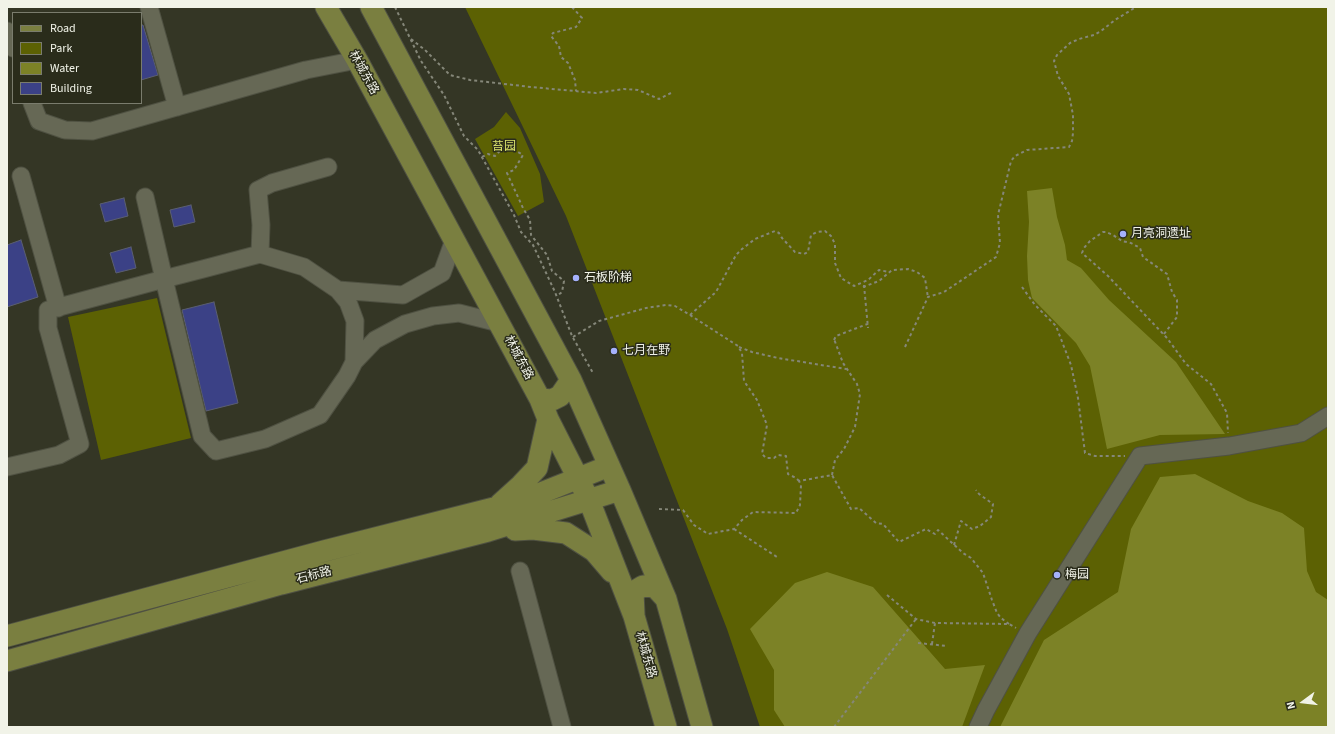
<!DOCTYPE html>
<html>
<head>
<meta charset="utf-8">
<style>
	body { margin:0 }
	#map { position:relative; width:1335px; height:734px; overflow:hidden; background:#343625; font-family:"Source Sans 3",sans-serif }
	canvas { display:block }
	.frame { position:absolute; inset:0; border:8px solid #f1f3e8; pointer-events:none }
	.legend { position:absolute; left:12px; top:12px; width:130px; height:92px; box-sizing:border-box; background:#2a2c1b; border:1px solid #7a7c6d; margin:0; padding:5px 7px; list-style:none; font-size:12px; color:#f1f3e8 }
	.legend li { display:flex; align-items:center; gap:8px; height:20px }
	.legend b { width:20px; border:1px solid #7a7c6d }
	.north { position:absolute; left:1283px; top:682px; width:40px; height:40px; -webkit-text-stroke:3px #2a2c1b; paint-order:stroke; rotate:255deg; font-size:11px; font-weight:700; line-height:16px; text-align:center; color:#f1f3e8 }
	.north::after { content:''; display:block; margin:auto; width:14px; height:18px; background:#f1f3e8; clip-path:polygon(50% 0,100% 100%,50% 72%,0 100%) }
</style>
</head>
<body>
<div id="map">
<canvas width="1335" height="734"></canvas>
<div class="frame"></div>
<ul class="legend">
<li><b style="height:5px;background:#7a7f40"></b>Road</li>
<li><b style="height:11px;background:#5c6103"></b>Park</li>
<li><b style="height:11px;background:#7c8226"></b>Water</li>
<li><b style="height:11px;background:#3b4186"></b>Building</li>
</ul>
<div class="north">N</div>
</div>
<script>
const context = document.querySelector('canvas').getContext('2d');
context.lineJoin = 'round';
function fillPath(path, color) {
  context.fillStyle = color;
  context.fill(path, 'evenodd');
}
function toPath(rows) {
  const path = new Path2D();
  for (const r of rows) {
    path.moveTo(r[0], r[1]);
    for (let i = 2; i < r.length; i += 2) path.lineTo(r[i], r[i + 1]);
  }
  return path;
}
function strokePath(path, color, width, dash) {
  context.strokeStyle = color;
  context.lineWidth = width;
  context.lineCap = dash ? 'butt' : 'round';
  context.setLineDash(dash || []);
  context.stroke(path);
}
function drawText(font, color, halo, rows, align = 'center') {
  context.font = font + ' "Source Sans 3","Noto Sans SC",sans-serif';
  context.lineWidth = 3;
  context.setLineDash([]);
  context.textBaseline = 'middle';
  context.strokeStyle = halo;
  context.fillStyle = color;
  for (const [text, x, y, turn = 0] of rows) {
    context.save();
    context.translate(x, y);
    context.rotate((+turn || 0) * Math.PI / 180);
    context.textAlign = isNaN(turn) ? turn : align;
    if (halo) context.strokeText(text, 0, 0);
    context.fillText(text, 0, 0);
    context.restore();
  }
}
fillPath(toPath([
	[465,7,1328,7,1328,727,760,727,727,629,566,216],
	[506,112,520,128,540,174,544,202,518,216,475,139,494,127],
	[157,298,191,438,101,460,68,317]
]), '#5c6103');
fillPath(toPath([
	[1052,188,1057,217,1065,245,1067,260,1081,268,1109,300,1176,362,1225,434,1160,435,1107,449,1090,366,1076,343,1032,298,1028,280,1027,256,1029,222,1027,191],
	[1195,474,1248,501,1282,513,1304,528,1307,571,1316,592,1328,600,1328,727,1000,727,1044,640,1118,592,1131,529,1160,477],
	[827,572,873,587,945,669,985,665,962,727,785,727,774,710,774,670,750,629,795,583]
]), '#7c8226');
const building = toPath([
	[141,25,143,25,158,75,141,80,141,25],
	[124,198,128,216,105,222,100,204,124,198],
	[191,205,195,222,174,227,170,210,191,205],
	[21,240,38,297,7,307,7,245,21,240],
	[131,247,136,268,116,273,110,253,131,247],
	[214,302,238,403,206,411,182,310,214,302]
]);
fillPath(building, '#3b4186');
strokePath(building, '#5b5f71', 1);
const minor = toPath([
	[149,7,177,107],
	[7,31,13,48],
	[32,103,39,121,65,130,92,131,306,70,357,60],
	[21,176,58,308],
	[260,254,261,225,258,190,272,183,328,167],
	[338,290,403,295,442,273,454,240],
	[354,362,375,340,405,324,433,316,459,313,499,323],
	[7,467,59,455,80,444,48,328,48,310,164,279,203,269,260,254,304,267,338,290,348,302,355,321,354,362,347,376,320,415,265,439,216,451,202,436,164,279,145,197],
	[520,571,562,727],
	[978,727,986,710,1028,633,1140,456,1229,446,1301,433,1328,416]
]);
const major = toPath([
	[326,7,357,60,540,399,548,419,589,500,634,616,666,727],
	[371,7,571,380,620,490,666,599,702,727],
	[540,399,552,400,560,396,571,380],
	[500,504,521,485,537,468,548,419],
	[515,530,533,529,566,533,594,551,612,572],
	[634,614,633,592,643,586,655,587,666,599],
	[7,636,324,551,494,508,526,499,609,466],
	[7,661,281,584,488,531,620,490]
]);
strokePath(minor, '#4f5142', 19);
strokePath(major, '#4f5142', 23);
strokePath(toPath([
	[395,7,421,61,444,95,464,136,478,150,514,215,521,232,533,245,555,292,572,336,593,373],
	[572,7,582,18,576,27,553,33,551,36,559,46,561,57,568,63,575,80,576,91],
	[411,39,425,50,450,75,470,80,531,87,596,93,624,89,638,90,659,99,673,92],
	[482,157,488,154,495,156,504,147,513,149,523,155,514,170,507,173,523,208,530,220,531,235,547,255,552,271,564,281,562,292,557,296],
	[864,285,868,328],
	[863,287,879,281,892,270,908,269,917,272,925,278,928,298],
	[1022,287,1035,305,1056,326,1071,365,1078,398,1085,453,1095,456,1125,456],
	[690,315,716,292,736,255,742,249,755,239,775,231,779,233,782,238,795,252,804,254,808,252,811,235,817,232,825,231,831,236,835,244,835,263,841,278,854,286,868,280,879,270,889,272],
	[1164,334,1177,317,1177,300,1172,292,1167,274,1143,257,1140,248,1131,243,1122,241,1113,235,1106,232,1103,232,1090,241,1084,248,1082,253,1108,276,1167,338,1186,364,1211,384,1227,413,1228,433],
	[573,337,599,321,646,308,666,305,675,306,690,315,738,346,742,353,744,381,757,400,767,425,762,454,766,458,774,458,778,455,786,456,788,474,796,478,799,481],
	[834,340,836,336,870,323],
	[739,347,752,352,778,358,846,369],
	[905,347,928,297,944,292,996,257,1000,243,998,215,1011,161,1015,156,1027,150,1069,147,1072,141,1073,133,1073,115,1069,94,1058,76,1054,61,1057,55,1070,43,1079,39,1094,35,1101,31,1115,20,1136,7],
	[832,475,835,460,844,449,855,427,860,394,857,384,843,363,834,339],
	[659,509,683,510,694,525,708,534,734,529,742,520,753,512,796,513,800,505,801,485,799,481,832,475,851,509,859,508,876,523,883,524,899,542,926,529,935,534,938,530,963,553,971,558,983,573,992,600,997,613,1001,618,1009,624],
	[734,529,777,557],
	[954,545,961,521,972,529,980,526,991,517,993,504,979,494,976,490],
	[887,595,916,619,935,623,1009,624,1016,628],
	[918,643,947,646],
	[932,644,935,623],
	[834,727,916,619]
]), '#858779', 2, [3, 3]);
strokePath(minor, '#666855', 17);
strokePath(major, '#7a7f40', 21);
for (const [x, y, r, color] of [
	[1123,234,4,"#a5b1fc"],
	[576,278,4,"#a5b1fc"],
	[614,351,4,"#a5b1fc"],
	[1057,575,4,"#a5b1fc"]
]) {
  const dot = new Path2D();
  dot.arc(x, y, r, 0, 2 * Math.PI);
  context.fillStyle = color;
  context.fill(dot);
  strokePath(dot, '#2a2c1b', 1.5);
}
drawText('12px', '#f1f3e8', '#2a2c1b', [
	["林城东路",363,73,61],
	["林城东路",518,358,62],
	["石标路",314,576,-14],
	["林城东路",645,655,74]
]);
drawText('12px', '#dae36c', '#2a2c1b', [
	["苔园",504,147]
]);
drawText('12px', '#f1f3e8', '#2a2c1b', [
	["月亮洞遗址",1131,234],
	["石板阶梯",584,278],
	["七月在野",622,351],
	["梅园",1065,575]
], 'left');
</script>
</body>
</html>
